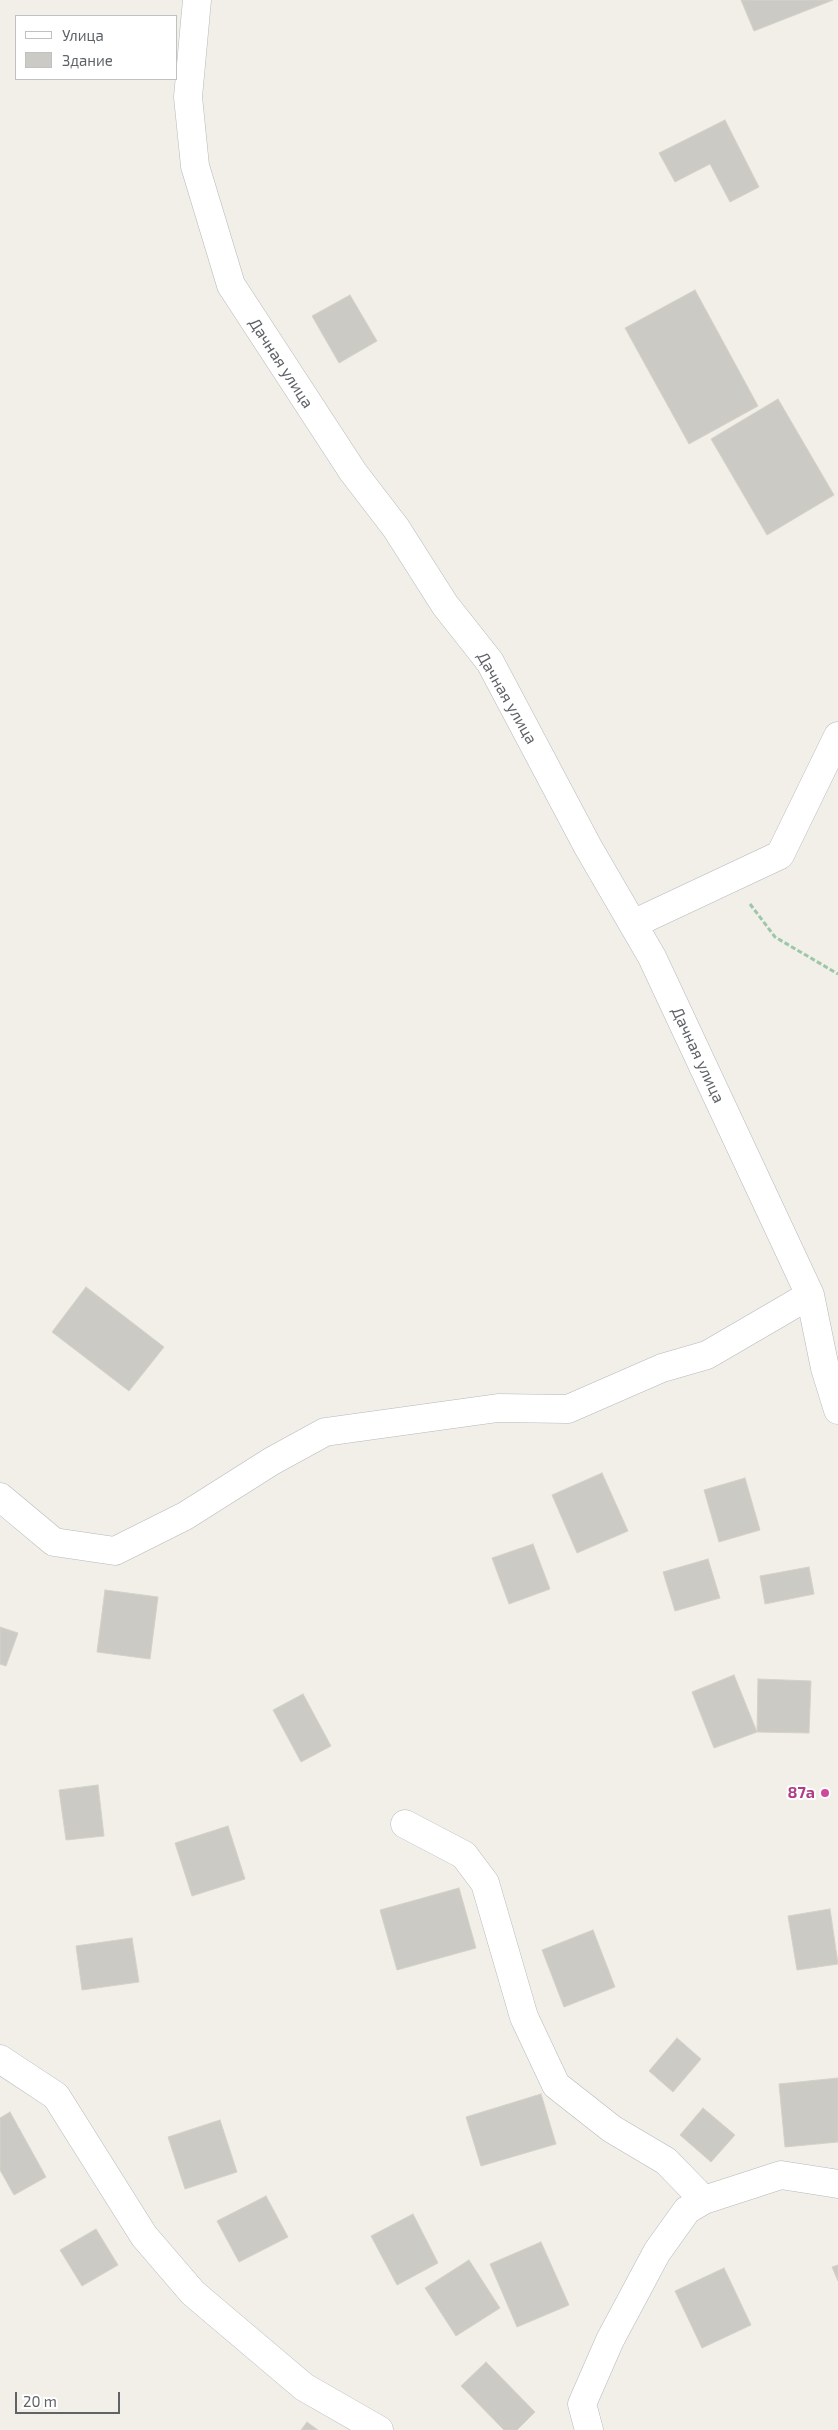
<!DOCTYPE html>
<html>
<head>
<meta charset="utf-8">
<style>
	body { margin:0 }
	#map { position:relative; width:838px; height:2430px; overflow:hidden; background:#f1efe8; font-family:"Exo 2",sans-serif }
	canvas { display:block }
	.legend { position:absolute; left:15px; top:15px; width:162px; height:65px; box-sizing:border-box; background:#fff; border:1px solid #bfc1c3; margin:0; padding:6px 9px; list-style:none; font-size:15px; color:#5f6368 }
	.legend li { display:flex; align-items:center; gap:10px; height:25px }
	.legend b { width:25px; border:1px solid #bfc1c3 }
	.scale { position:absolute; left:15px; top:2392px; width:105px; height:22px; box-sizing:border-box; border:2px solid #5f6368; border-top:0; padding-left:6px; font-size:15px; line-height:18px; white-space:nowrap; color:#5f6368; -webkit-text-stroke:4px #fff; paint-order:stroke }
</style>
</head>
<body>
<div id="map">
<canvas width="838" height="2430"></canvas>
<ul class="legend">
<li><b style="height:6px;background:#fff"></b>Улица</li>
<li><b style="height:14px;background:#cccac5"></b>Здание</li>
</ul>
<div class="scale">20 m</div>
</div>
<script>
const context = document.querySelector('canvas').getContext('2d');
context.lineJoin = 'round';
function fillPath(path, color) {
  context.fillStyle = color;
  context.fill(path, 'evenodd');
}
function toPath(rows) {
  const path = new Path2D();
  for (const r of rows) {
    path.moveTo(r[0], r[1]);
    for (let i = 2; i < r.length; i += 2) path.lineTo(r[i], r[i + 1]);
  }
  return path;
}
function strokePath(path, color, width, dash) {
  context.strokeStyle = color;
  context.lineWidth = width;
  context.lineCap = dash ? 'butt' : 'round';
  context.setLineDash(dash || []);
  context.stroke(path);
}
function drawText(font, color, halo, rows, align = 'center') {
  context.font = font + ' "Exo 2",sans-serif';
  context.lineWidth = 4;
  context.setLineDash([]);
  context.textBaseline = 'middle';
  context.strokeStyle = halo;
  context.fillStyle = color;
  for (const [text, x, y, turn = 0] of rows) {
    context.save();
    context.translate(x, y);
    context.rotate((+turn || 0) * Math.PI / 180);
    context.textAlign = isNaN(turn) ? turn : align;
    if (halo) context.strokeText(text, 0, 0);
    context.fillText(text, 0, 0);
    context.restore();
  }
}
const building = toPath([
	[741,0,833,0,754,31,741,0],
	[725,120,759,187,730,202,710,164,675,182,659,153,725,120],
	[695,290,758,406,689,444,625,328,695,290],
	[350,295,377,341,339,363,312,316,350,295],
	[778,399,834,495,767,535,711,439,778,399],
	[86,1287,164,1347,129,1391,52,1332,86,1287],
	[602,1473,628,1531,577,1553,552,1495,602,1473],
	[745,1478,760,1530,719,1542,704,1490,745,1478],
	[533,1544,550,1589,509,1604,492,1558,533,1544],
	[708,1559,720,1598,675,1611,663,1572,708,1559],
	[809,1567,814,1594,765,1604,760,1576,809,1567],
	[105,1590,158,1597,150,1659,97,1652,105,1590],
	[0,1627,18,1633,6,1666,0,1664,0,1627],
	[734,1675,757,1732,714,1748,692,1692,734,1675],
	[758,1679,811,1681,809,1733,757,1732,758,1679],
	[303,1694,331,1746,301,1762,273,1710,303,1694],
	[98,1785,104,1836,66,1840,59,1790,98,1785],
	[228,1826,245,1879,192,1896,175,1843,228,1826],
	[459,1888,476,1948,397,1970,380,1910,459,1888],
	[830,1909,838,1964,797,1970,788,1916,830,1909],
	[593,1930,615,1987,564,2007,542,1950,593,1930],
	[132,1938,139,1982,82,1990,76,1946,132,1938],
	[677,2038,701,2059,673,2092,649,2071,677,2038],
	[838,2078,838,2142,785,2147,779,2084,838,2078],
	[541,2094,556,2144,481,2166,466,2117,541,2094],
	[703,2108,735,2135,711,2162,680,2135,703,2108],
	[10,2112,46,2177,14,2195,0,2170,0,2118,10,2112],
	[220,2120,237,2172,185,2189,168,2137,220,2120],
	[266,2196,288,2237,239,2262,217,2221,266,2196],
	[413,2214,438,2263,397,2285,371,2236,413,2214],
	[96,2229,118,2265,82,2286,60,2250,96,2229],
	[541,2242,569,2305,517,2327,490,2264,541,2242],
	[469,2260,500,2308,456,2336,425,2288,469,2260],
	[838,2265,838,2281,832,2267,838,2265],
	[724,2268,751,2325,702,2348,675,2291,724,2268],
	[486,2362,535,2412,517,2430,504,2430,461,2386,486,2362],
	[307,2422,318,2430,301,2430,307,2422]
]);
fillPath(building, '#cccac5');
strokePath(building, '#d6d1c6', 1);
const minor = toPath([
	[197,0,188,97,195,166,231,285,353,472,396,528,445,605,490,662,588,847,652,957,810,1295,825,1368,838,1410],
	[633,924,780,855,838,736],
	[0,1497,54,1542,115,1551,185,1516,272,1461,325,1432,498,1408,568,1409,662,1368,707,1355,810,1295],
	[405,1824,464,1855,485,1883,524,2017,556,2085,612,2129,666,2161,704,2200],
	[0,2059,56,2096,144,2236,193,2293,304,2387,379,2430],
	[589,2430,582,2404,610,2340,657,2252,687,2210,704,2200,781,2175,838,2184]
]);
strokePath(minor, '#b5b8bc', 29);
strokePath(toPath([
	[750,904,775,937,838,974]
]), '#9cc7a9', 3, [5, 2.5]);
strokePath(minor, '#fff', 28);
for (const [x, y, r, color] of [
	[825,1793,5,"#d1479c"]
]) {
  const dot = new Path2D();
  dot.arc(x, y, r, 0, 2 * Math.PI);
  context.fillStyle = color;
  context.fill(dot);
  strokePath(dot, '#fff', 2);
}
drawText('16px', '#5f6368', '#fff', [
	["Дачная улица",281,363,57],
	["Дачная улица",507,698,60],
	["Дачная улица",698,1055,65]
]);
drawText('bold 16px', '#b23c85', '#fff', [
	["87а",815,1793]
], 'right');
</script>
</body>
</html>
